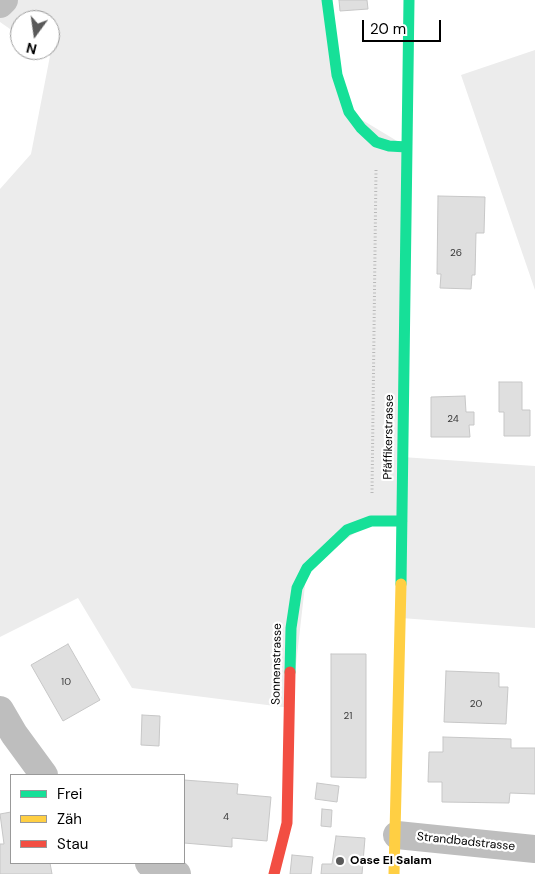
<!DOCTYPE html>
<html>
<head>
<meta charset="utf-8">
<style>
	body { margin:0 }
	#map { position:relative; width:535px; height:874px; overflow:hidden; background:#fff; font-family:"DM Sans",sans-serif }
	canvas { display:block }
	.legend { position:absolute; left:10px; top:774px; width:175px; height:90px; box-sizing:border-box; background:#fff; border:1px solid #999; margin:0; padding:6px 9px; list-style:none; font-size:15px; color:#000 }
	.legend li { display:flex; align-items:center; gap:10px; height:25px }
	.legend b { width:25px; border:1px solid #999 }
	.north { position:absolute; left:10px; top:10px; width:50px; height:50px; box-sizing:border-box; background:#fff; border:1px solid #999; border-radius:50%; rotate:194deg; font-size:14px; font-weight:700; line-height:20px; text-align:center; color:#000 }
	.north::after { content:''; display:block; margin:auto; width:18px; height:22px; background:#595959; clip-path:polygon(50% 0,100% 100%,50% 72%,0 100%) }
	.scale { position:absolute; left:362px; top:20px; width:79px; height:22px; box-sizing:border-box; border:2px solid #000; border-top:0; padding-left:6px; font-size:15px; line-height:18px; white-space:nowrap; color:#000; -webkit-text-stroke:4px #fff; paint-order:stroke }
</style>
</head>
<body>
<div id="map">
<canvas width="535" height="874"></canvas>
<ul class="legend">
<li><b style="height:6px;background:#16e098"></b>Frei</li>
<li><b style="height:6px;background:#ffcf43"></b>Zäh</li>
<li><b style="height:6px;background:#f24e42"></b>Stau</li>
</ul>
<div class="north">N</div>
<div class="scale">20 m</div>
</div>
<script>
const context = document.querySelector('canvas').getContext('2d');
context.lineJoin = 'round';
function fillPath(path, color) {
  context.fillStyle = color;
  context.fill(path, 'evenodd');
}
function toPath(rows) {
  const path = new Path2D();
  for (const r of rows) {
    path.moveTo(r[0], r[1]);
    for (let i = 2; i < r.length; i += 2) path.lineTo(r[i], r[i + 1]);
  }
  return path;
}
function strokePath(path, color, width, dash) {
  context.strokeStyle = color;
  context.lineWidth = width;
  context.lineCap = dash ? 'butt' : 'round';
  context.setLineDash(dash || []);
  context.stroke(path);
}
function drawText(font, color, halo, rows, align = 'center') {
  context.font = font + ' "DM Sans",sans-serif';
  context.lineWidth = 4.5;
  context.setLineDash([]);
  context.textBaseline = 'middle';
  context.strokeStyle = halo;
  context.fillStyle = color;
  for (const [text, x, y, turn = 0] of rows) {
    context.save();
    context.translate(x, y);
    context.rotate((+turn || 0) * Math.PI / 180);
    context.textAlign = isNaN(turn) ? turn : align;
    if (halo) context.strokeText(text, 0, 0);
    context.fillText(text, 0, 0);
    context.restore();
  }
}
fillPath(toPath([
	[0,0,328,0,349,112,407,147,402,457,535,466,535,628,401,618,402,521,371,521,307,568,291,708,132,688,78,598,0,637,0,189,31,154,50,56,41,50,50,50,50,20,20,20,20,36,0,22],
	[535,50,535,290,461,75]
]), '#ececec');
const building = toPath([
	[339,0,367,0,368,9,340,11,339,0],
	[438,196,485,197,484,233,476,233,475,275,472,275,471,289,440,288,441,274,437,274,438,196],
	[499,382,522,382,522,410,530,410,530,436,504,436,504,412,499,412,499,382],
	[465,396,466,412,474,412,474,425,469,425,470,437,431,437,431,397,465,396],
	[68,644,100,700,63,721,31,665,68,644],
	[331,654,366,654,366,778,331,777,331,654],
	[446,671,499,673,499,687,508,687,506,724,444,722,446,671],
	[142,715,160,716,159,746,141,745,142,715],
	[443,737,511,739,511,748,535,748,535,794,510,793,509,803,442,802,442,782,428,782,429,752,443,752,443,737],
	[184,780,238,784,237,794,271,797,267,841,232,838,232,847,184,843,184,780],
	[317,783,339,786,337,802,315,799,317,783],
	[322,809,332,810,331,827,321,826,322,809],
	[11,812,11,863,50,863,52,874,0,874,0,844,4,844,0,814,11,812],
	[336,836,365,838,362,874,321,874,322,864,332,864,336,836],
	[292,855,313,857,311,874,290,874,292,855]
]);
fillPath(building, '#dfdfdf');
strokePath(building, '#c7c7c7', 1);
strokePath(toPath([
	[372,493,376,170]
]), '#b9b9b9', 3, [1, 2.5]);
strokePath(toPath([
	[0,4,4,0],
	[0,710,14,734,44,775],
	[397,835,535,849],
	[149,863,177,874]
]), '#bebebe', 28);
strokePath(toPath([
	[327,0,337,75,349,112,361,128,376,142,389,146,407,147],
	[401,584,409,0],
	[290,672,291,628,297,588,307,568,347,530,371,521,402,521]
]), '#16e098', 11);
strokePath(toPath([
	[394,874,401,584]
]), '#ffcf43', 11);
strokePath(toPath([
	[274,874,287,823,290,672]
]), '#f24e42', 11);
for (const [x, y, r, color] of [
	[340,861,5,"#595959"]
]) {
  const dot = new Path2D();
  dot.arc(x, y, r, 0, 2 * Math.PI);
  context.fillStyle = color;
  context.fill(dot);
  strokePath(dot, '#fff', 2);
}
drawText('10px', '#383838', null, [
	["26",456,253],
	["24",453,419],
	["10",66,682],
	["20",476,704],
	["21",348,716],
	["4",226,817]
]);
drawText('12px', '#000', '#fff', [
	["Pfäffikerstrasse",389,437,-89],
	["Sonnenstrasse",277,664,-89],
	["Strandbadstrasse",466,842,6]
]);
drawText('bold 12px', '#000', '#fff', [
	["Oase El Salam",350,861]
], 'left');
</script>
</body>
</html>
